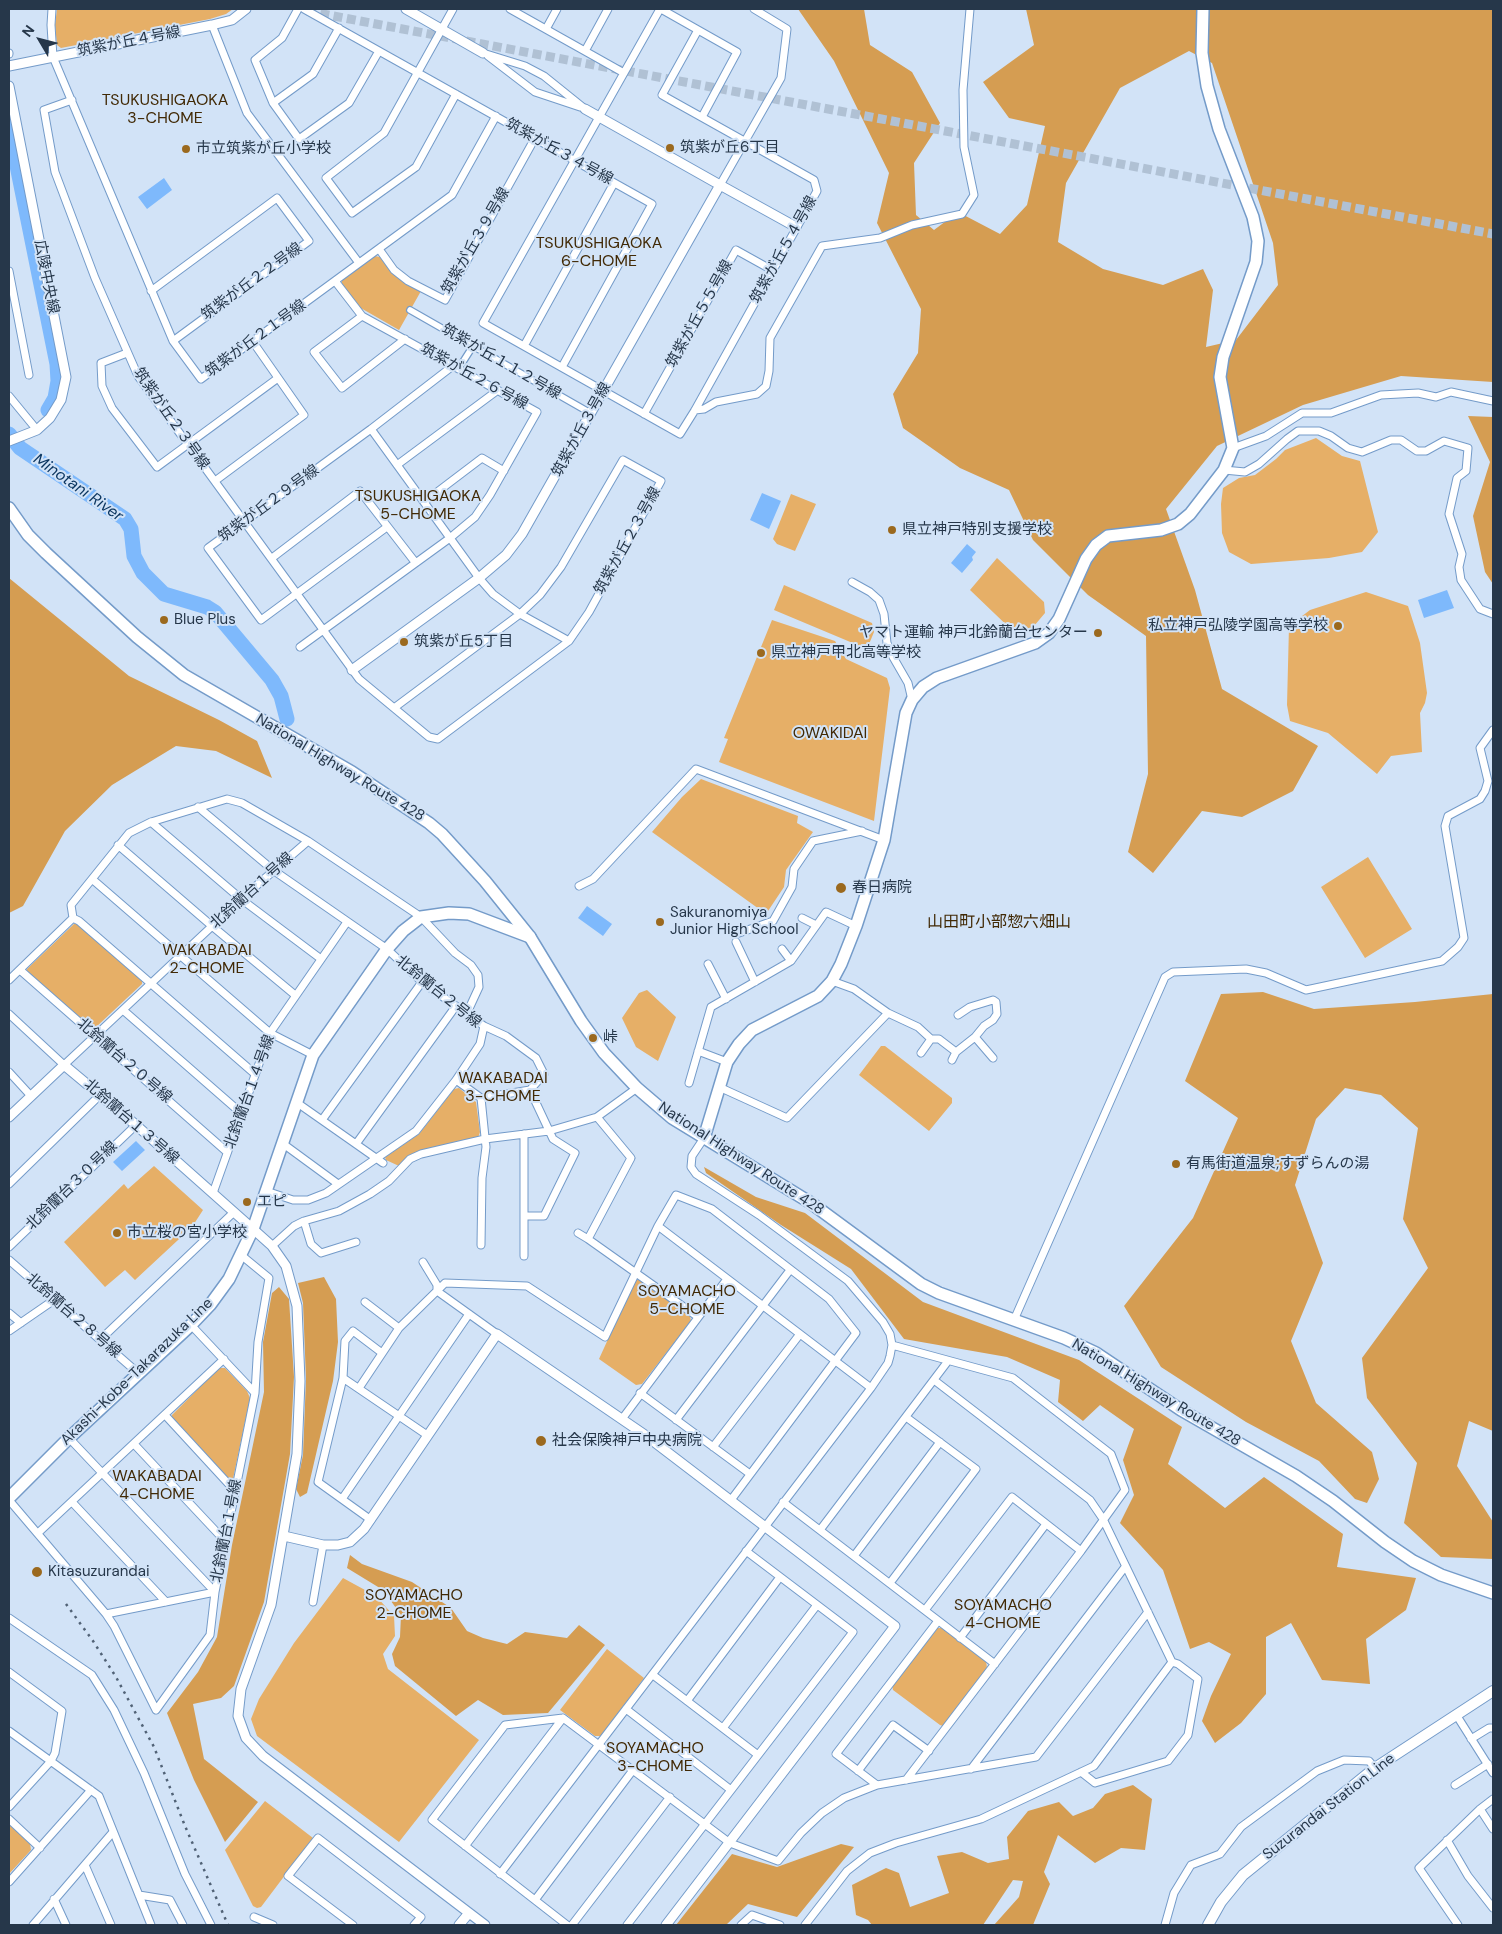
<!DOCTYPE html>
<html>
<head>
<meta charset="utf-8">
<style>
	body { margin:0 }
	#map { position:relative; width:1502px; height:1934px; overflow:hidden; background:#d2e3f7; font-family:"DM Sans",sans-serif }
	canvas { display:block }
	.frame { position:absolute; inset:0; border:10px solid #26374a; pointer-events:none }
	.north { position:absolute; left:15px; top:15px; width:50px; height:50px; -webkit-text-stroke:4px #d2e3f7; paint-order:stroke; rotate:307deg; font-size:14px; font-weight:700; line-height:20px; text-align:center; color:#26374a }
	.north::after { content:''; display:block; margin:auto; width:18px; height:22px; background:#26374a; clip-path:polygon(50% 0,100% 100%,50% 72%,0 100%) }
</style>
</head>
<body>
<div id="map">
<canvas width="1502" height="1934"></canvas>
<div class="frame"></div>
<div class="north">N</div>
</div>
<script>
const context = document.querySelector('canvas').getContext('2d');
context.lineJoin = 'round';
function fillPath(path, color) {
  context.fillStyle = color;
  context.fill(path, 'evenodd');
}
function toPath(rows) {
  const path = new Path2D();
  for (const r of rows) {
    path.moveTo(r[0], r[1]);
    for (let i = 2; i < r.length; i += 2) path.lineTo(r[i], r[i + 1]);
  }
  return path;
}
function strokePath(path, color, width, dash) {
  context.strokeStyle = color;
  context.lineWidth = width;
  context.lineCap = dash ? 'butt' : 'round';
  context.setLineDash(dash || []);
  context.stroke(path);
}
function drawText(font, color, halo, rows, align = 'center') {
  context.font = font + ' "DM Sans","Noto Sans JP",sans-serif';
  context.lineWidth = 4;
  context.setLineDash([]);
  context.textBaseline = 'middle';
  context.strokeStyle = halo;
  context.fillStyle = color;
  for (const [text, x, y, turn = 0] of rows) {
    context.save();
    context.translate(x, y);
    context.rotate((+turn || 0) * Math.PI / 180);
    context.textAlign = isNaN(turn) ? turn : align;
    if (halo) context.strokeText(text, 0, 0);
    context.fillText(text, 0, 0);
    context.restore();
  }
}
fillPath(toPath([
	[57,9,233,9,226,14,210,19,61,48,57,45,55,25],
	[375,256,380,257,391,272,407,285,421,291,399,330,359,307,342,285,342,280],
	[1316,438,1342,456,1360,461,1378,532,1362,552,1329,558,1251,564,1229,552,1222,533,1221,504,1223,488,1239,478,1255,475,1276,459,1285,450],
	[791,494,816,504,795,551,777,544,773,539],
	[997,558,1044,602,1045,613,1034,626,1019,637,970,590],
	[784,585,872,623,874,632,867,649,774,610],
	[1366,592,1408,606,1420,643,1427,693,1425,703,1420,713,1422,752,1391,756,1377,774,1328,733,1290,721,1287,705,1289,626,1310,610],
	[772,620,835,641,846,659,887,678,890,688,874,821,719,762,728,739,724,738],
	[701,779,798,816,797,823,813,832,786,870,784,887,766,914,652,832,682,797],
	[1368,857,1412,929,1365,958,1321,887],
	[74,924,79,924,142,980,142,984,95,1028,89,1027,27,973,27,969],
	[647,990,676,1017,658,1061,636,1047,622,1018,639,993],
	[881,1046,885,1046,952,1098,952,1103,929,1131,859,1075],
	[459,1088,476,1102,480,1132,478,1138,420,1151,409,1155,399,1166,386,1160,385,1157,419,1134,454,1089],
	[154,1166,203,1210,192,1227,135,1280,125,1270,105,1287,64,1242,124,1184,128,1189],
	[642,1279,690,1316,691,1321,642,1384,636,1385,599,1359,635,1280],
	[219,1368,225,1368,247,1391,250,1398,233,1479,229,1479,172,1419,172,1415],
	[343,1578,376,1596,394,1616,395,1636,383,1654,388,1669,479,1740,399,1842,257,1736,251,1719,259,1699,294,1643],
	[936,1628,942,1628,986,1661,987,1668,943,1726,940,1725,893,1690,892,1685],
	[607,1649,644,1678,601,1736,595,1736,560,1710],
	[265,1801,313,1838,261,1907,257,1908,253,1906,225,1850],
	[9,1824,30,1843,31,1850,9,1874]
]), '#e6af67');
fillPath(toPath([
	[798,9,864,9,870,45,912,72,940,123,914,163,916,215,934,230,958,212,1000,234,1027,205,1045,126,1009,118,983,82,1034,45,1026,9,1493,9,1493,382,1401,376,1303,405,1217,446,1166,509,1195,590,1222,689,1318,746,1293,791,1242,817,1202,811,1153,873,1128,852,1148,774,1146,636,1088,595,1033,540,1009,490,960,468,903,428,893,394,918,353,921,309,877,223,889,173,834,61],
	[1189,51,1212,63,1273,243,1278,285,1236,340,1206,347,1213,290,1203,269,1163,285,1103,269,1058,242,1066,183,1120,88],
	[1468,416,1493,417,1493,584,1485,572,1473,516,1490,462],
	[9,578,129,676,219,720,257,741,272,778,216,751,176,746,112,785,65,831,23,906,9,913],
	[1263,992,1314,1009,1415,1002,1493,994,1493,1431,1469,1421,1457,1466,1493,1522,1493,1559,1441,1557,1404,1523,1417,1463,1367,1398,1362,1358,1428,1268,1403,1219,1418,1128,1381,1095,1345,1088,1316,1119,1295,1185,1323,1263,1291,1341,1316,1403,1372,1452,1379,1479,1367,1503,1355,1499,1319,1461,1246,1422,1161,1367,1124,1306,1193,1218,1238,1118,1185,1081,1221,994],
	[704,1167,756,1197,805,1213,923,1302,1079,1360,1182,1427,1168,1464,1225,1508,1264,1477,1343,1534,1337,1567,1416,1578,1406,1610,1366,1639,1370,1684,1322,1680,1291,1623,1266,1637,1266,1694,1241,1723,1215,1743,1202,1721,1211,1696,1231,1654,1209,1642,1190,1649,1163,1570,1120,1523,1134,1495,1123,1460,1134,1429,1100,1405,1083,1421,1058,1402,1060,1380,1007,1357,904,1339,851,1269,781,1225,706,1173],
	[324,1277,336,1299,338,1342,333,1381,307,1493,300,1497,296,1489,303,1455,306,1379,303,1303,298,1283],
	[279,1287,289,1299,294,1377,290,1454,264,1602,234,1686,221,1698,193,1704,204,1759,258,1802,225,1842,194,1780,167,1713,198,1672,217,1637,232,1545,264,1392,263,1342,272,1293],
	[350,1555,362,1564,412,1582,451,1608,467,1631,483,1638,507,1644,525,1632,567,1638,579,1625,605,1645,548,1713,503,1715,478,1700,456,1716,395,1666,392,1654,400,1637,401,1615,383,1590,347,1568],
	[1133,1785,1152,1799,1145,1850,1121,1848,1095,1863,1058,1835,1044,1872,1050,1884,1033,1925,994,1925,1019,1897,1023,1881,1013,1880,983,1925,872,1925,868,1920,856,1915,852,1885,886,1868,899,1873,910,1907,949,1893,937,1856,962,1852,988,1863,1009,1859,1007,1837,1028,1811,1059,1802,1073,1816,1093,1808,1105,1794],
	[841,1844,854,1847,797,1917,748,1904,726,1925,676,1925,732,1854,777,1867]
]), '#d59d52');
fillPath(toPath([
	[164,178,172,190,147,209,138,197],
	[762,493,781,501,769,529,750,520],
	[967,544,976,552,972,557,973,560,962,573,951,563],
	[1447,590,1454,608,1424,618,1418,600],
	[587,906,612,924,603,936,578,918],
	[136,1141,145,1150,122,1171,113,1162]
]), '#7eb9fc');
strokePath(toPath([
	[9,126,57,364,58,381,55,398,48,410],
	[9,434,20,448,125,519,131,529,134,556,143,573,164,594,207,607,215,612,272,680,281,696,287,719]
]), '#7eb9fc', 15);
strokePath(toPath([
	[307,11,1493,234]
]), '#b0c1d4', 9, [9, 4.5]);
const pedestrian = toPath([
	[410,310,592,414],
	[459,368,473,346]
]);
const minor = toPath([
	[52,9,51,25,53,57,173,341,201,379,452,195,496,116],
	[298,9,282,38,255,60,273,103,299,139,349,103,379,51],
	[304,9,652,204,562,367],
	[453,9,384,133,326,178,352,213,416,167,456,94],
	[510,9,624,73],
	[660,9,483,323,680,434,695,410,817,191,814,180,662,95,698,30],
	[661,9,737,52,702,117],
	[212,25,247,113,359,263],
	[546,29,557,9],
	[585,51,608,9],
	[9,53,9,54],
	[483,53,525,66,544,76,585,109],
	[488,56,535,92,580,107],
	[72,100,44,110,55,172,95,278,138,376,359,679,429,737,438,739,569,641,589,612,661,481,623,460,561,567,540,595,520,614,394,708],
	[273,103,313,74,339,28],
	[720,185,781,78,787,29,754,9],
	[379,249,394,270,408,281,445,300,535,138],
	[9,271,29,375],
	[151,291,277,198,309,241,173,341],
	[362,316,314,352,342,388,405,339],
	[524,346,614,183],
	[127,353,101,363,102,386,112,408,157,467,278,378],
	[9,396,37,430],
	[695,410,704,409,716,402,757,394,766,386,769,371,770,338,822,246,880,238,912,225,962,214,974,195,964,147,963,90,970,9],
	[644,414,736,250,772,270],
	[371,429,479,578,493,594,520,614,569,641],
	[1233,448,1266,436,1302,413,1331,413,1381,395,1418,393,1436,397,1451,392,1493,401],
	[397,465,498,390],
	[1224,470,1245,472,1259,464,1287,439,1298,431,1319,431,1331,436,1348,448,1362,452,1391,440,1401,440,1417,451,1426,451,1444,441,1468,448,1466,471,1457,478,1449,514,1462,554,1459,567,1461,580,1480,609,1493,614],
	[215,481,304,415,253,342],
	[424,502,482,458,504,471],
	[387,527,261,620,208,548,371,429,454,365],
	[272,558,360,491,415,562],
	[852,582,870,592,879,600,884,614,887,643,893,657,908,683,912,700],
	[300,647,450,538,475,517,490,495,537,412,362,316,335,281],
	[198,807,273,870,387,949,422,982,484,1026,480,1044,456,1080,416,1131,326,1193,308,1200,293,1200,266,1191],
	[151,822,241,899,321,959],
	[308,841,242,803,227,799,151,822,129,833,92,879,270,1033,313,1055],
	[118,845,212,926,295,995],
	[579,886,593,879,696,769,884,840],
	[73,918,79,921,255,1074],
	[802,918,816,925],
	[739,933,773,921,792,887,794,869,813,841,862,831],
	[736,942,755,982],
	[782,949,791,961],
	[708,964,726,999],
	[20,970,227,1152],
	[9,980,73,918,71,905,92,879],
	[832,981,854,989,888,1013,918,1027,931,1039,939,1039,956,1052],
	[123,1010,241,1113],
	[9,1014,64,1065,241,899,308,841,421,917,455,953,471,965,478,975,479,987,467,1013],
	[975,1037,993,1058],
	[698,1051,727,1062],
	[921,1053,931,1039],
	[952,1060,956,1052,975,1037,984,1026,993,1020,997,1014,996,1002,993,1000,970,1007,958,1015],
	[9,1072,31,1096],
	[456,1080,481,1098,530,1090,544,1074,536,1058,506,1036,484,1026],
	[689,1083,711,1007,791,961,826,912,856,926],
	[719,1087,787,1118,888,1013],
	[296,1102,383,1163],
	[597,1117,631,1158,588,1239,698,1317],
	[322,1120,422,982],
	[524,1134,524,1256],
	[282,1143,338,1184],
	[356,1144,456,1006],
	[9,1184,100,1095],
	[213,1193,270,1033,347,922],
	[525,1216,544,1216,575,1153,553,1139,530,1090],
	[304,1221,311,1244,321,1253,356,1242],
	[658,1226,871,1388],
	[578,1233,588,1239],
	[481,1245,482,1178,486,1147,481,1098],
	[272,1246,294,1226,304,1221,339,1211,370,1194,389,1181,410,1159,421,1154,485,1139,549,1131,597,1117,637,1088],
	[9,1247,136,1125],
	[241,1255,269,1278,258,1342,255,1393],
	[9,1260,138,1373],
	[423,1262,437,1285,437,1291,497,1334],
	[365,1302,399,1328],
	[9,1313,21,1323],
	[1014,1320,1165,977,1173,972,1246,969,1266,973,1306,990,1442,961,1458,947,1464,938,1445,826,1448,816,1480,799,1485,791,1488,781,1480,748,1493,730],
	[9,1331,54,1300],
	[101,1339,234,1212],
	[892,1345,1013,1378,1111,1454,1125,1490,1081,1551,906,1780],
	[343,1378,427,1435],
	[934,1380,1090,1500,1103,1519,1172,1662,1178,1664,1198,1679,1188,1735,1168,1761,1095,1783,1081,1772],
	[359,1388,399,1328,445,1283,527,1286,605,1337,658,1226,676,1195,712,1209,829,1299,856,1333,731,1500],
	[640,1393,750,1474],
	[165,1415,235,1491],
	[622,1419,727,1279],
	[676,1420,790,1270],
	[69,1438,215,1592,210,1635,156,1710,114,1626,106,1614],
	[134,1444,225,1541],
	[713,1447,800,1334],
	[342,1499,469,1314],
	[9,1500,106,1614,215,1592,255,1393,191,1325],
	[72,1502,166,1602],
	[783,1502,995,1664],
	[371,1520,318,1482,343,1378,345,1341,353,1331,382,1353],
	[820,1530,948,1361],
	[38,1533,224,1359],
	[854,1556,940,1442],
	[890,1583,976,1469,906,1417],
	[313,1602,323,1545],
	[925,1610,1012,1497,1081,1551],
	[9,1618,92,1675,114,1710,144,1773,185,1874,211,1925],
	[960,1638,1046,1524],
	[9,1672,62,1711,55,1753,51,1761,9,1807],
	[653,1675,758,1755],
	[687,1701,780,1577],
	[626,1709,731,1790],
	[1457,1716,1493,1773],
	[723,1728,817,1605],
	[9,1731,99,1796,151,1925],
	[1471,1739,1489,1728,1493,1728],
	[971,1769,1125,1567],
	[858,1771,893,1725,929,1751],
	[877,1785,836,1754,938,1621],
	[1455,1785,1488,1764],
	[1480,1809,1493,1829],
	[9,1819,40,1848],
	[1447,1840,1468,1876,1493,1908],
	[465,1846,563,1718],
	[85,1865,111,1925],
	[500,1874,871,1388,888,1363,890,1356,892,1345,890,1334,883,1322,848,1281,759,1215,696,1174,691,1167,692,1156,704,1138],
	[9,1882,91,1790],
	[139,1895,170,1900,183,1925],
	[54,1899,66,1925],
	[535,1900,633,1770],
	[254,1917,273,1925],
	[33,1925,113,1832],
	[353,1925,288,1876,318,1838,421,1917,414,1925],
	[567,1925,432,1820,505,1725,563,1718,730,1843,778,1861,801,1833,822,1813,844,1798,877,1785,1036,1757,1148,1612],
	[572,1925,670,1797],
	[627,1925,853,1632,746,1551],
	[741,1925,752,1915,780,1925],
	[805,1925,847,1871,870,1853,896,1843,981,1819,1094,1766,1172,1662],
	[1165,1925,1174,1893,1191,1865,1220,1854,1241,1827,1317,1771,1344,1760,1369,1761,1375,1768],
	[1458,1925,1419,1868,1480,1809,1493,1799]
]);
const tertiary = toPath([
	[406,9,483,53],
	[9,66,212,25,232,20,246,9],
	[9,86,66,377,61,400,50,418,37,430,9,441],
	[720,185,796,227],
	[352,670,479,578,506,555,522,534,720,185,585,109],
	[9,1117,64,1065,136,1125,253,1229,272,1246,286,1266,297,1306,300,1381,297,1454,271,1605,241,1689,238,1716,246,1738,263,1756,485,1925],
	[284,1536,323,1545,338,1545,350,1542,364,1529,497,1334,645,1435,895,1626,666,1925],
	[459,1925,469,1913]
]);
const secondary = toPath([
	[1208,1925,1221,1902,1243,1875,1375,1768,1493,1691]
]);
const primary = toPath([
	[704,1138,727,1062,739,1044,752,1030,818,996,832,981,841,964,856,926,884,840,906,713,912,700,923,687,937,678,1035,643,1049,633,1059,619,1086,559,1096,545,1108,536,1161,530,1178,524,1190,514,1224,470,1233,448,1220,377,1223,357,1256,262,1258,241,1253,217,1219,129,1207,86,1202,53,1203,9],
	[9,1498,69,1438,191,1325,210,1305,229,1279,253,1229,313,1055,387,949,403,931,421,917,449,913,469,914,530,937]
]);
const trunk = toPath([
	[9,508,28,535,46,553,137,637,184,675,352,772,429,823,442,834,485,881,530,937,581,1021,604,1053,637,1088,672,1118,811,1203,921,1284,939,1293,1064,1338,1096,1353,1181,1410,1296,1476,1333,1501,1385,1542,1413,1561,1441,1575,1493,1593]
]);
strokePath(pedestrian, '#749bc9', 8);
strokePath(minor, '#749bc9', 9);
strokePath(tertiary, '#749bc9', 11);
strokePath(secondary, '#749bc9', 12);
strokePath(primary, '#749bc9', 14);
strokePath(trunk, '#749bc9', 14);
strokePath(pedestrian, '#fff', 5.5);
strokePath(minor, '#fff', 7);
strokePath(tertiary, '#fff', 9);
strokePath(secondary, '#fff', 10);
strokePath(primary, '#fff', 11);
strokePath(trunk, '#fff', 11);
strokePath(toPath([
	[66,1604,93,1641,116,1677,154,1747,185,1826,228,1925]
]), '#516276', 2.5, [2.5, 5]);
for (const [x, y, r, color] of [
	[670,148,5,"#9b691e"],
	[186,149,5,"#9b691e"],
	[892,530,5,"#9b691e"],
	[164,620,5,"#9b691e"],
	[1338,626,5,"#9b691e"],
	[1098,633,5,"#9b691e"],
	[404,642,5,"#9b691e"],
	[761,653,5,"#9b691e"],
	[841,888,6,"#9b691e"],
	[660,922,5,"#9b691e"],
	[593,1038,5,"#9b691e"],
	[1176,1164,5,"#9b691e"],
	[247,1202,5,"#9b691e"],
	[117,1233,5,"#9b691e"],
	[541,1441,6,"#9b691e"],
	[37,1572,6,"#9b691e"]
]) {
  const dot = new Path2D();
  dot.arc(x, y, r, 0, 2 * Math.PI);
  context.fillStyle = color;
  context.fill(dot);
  strokePath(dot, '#d2e3f7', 2);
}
drawText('15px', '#26374a', '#d2e3f7', [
	["筑紫が丘４号線",129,42,-11],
	["筑紫が丘３４号線",559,152,29],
	["筑紫が丘３９号線",476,241,-60],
	["筑紫が丘５４号線",784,250,-61],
	["広陵中央線",46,277,79],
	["筑紫が丘２２号線",252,282,-36],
	["筑紫が丘５５号線",700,314,-61],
	["筑紫が丘２１号線",256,339,-36],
	["筑紫が丘１１２号線",501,362,30],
	["筑紫が丘２６号線",474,377,29],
	["筑紫が丘２３号線",171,419,55],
	["筑紫が丘３号線",582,430,-61],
	["筑紫が丘２９号線",269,504,-36],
	["筑紫が丘２３号線",628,541,-61],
	["National Highway Route 428",340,768,31],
	["北鈴蘭台１号線",252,891,-42],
	["北鈴蘭台２号線",438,992,39],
	["北鈴蘭台２０号線",124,1061,41],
	["北鈴蘭台１４号線",250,1092,-70],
	["北鈴蘭台１３号線",131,1122,41],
	["National Highway Route 428",741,1159,33],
	["北鈴蘭台３０号線",72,1186,-44],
	["北鈴蘭台２８号線",73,1316,41],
	["Akashi-Kobe-Takarazuka Line",137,1372,-44],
	["National Highway Route 428",1156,1393,31],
	["北鈴蘭台１号線",227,1531,-79],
	["Suzurandai Station Line",1329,1807,-38]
]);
drawText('15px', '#26374a', '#d2e3f7', [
	["筑紫が丘6丁目",680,148],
	["市立筑紫が丘小学校",196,149],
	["県立神戸特別支援学校",902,530],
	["Blue Plus",174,620],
	["私立神戸弘陵学園高等学校",1328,626,"right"],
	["ヤマト運輸 神戸北鈴蘭台センター",1088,633,"right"],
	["筑紫が丘5丁目",414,642],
	["県立神戸甲北高等学校",771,653],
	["春日病院",852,888],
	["Sakuranomiya",670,913],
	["Junior High School",670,930],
	["峠",603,1038],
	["有馬街道温泉;すずらんの湯",1186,1164],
	["エピ",257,1202],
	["市立桜の宮小学校",127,1233],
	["社会保険神戸中央病院",552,1441],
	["Kitasuzurandai",48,1572]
], 'left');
drawText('16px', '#412905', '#d2e3f7', [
	["TSUKUSHIGAOKA",165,101],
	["3-CHOME",165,119],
	["TSUKUSHIGAOKA",599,244],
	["6-CHOME",599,262],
	["TSUKUSHIGAOKA",418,497],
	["5-CHOME",418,515],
	["OWAKIDAI",830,734],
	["山田町小部惣六畑山",999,923],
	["WAKABADAI",207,951],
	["2-CHOME",207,969],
	["WAKABADAI",503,1079],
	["3-CHOME",503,1097],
	["SOYAMACHO",687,1292],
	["5-CHOME",687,1310],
	["WAKABADAI",157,1477],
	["4-CHOME",157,1495],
	["SOYAMACHO",414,1596],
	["2-CHOME",414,1614],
	["SOYAMACHO",1003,1606],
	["4-CHOME",1003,1624],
	["SOYAMACHO",655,1749],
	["3-CHOME",655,1767]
]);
drawText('italic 16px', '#0b355f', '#d2e3f7', [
	["Minotani River",78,488,35]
]);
</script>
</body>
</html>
